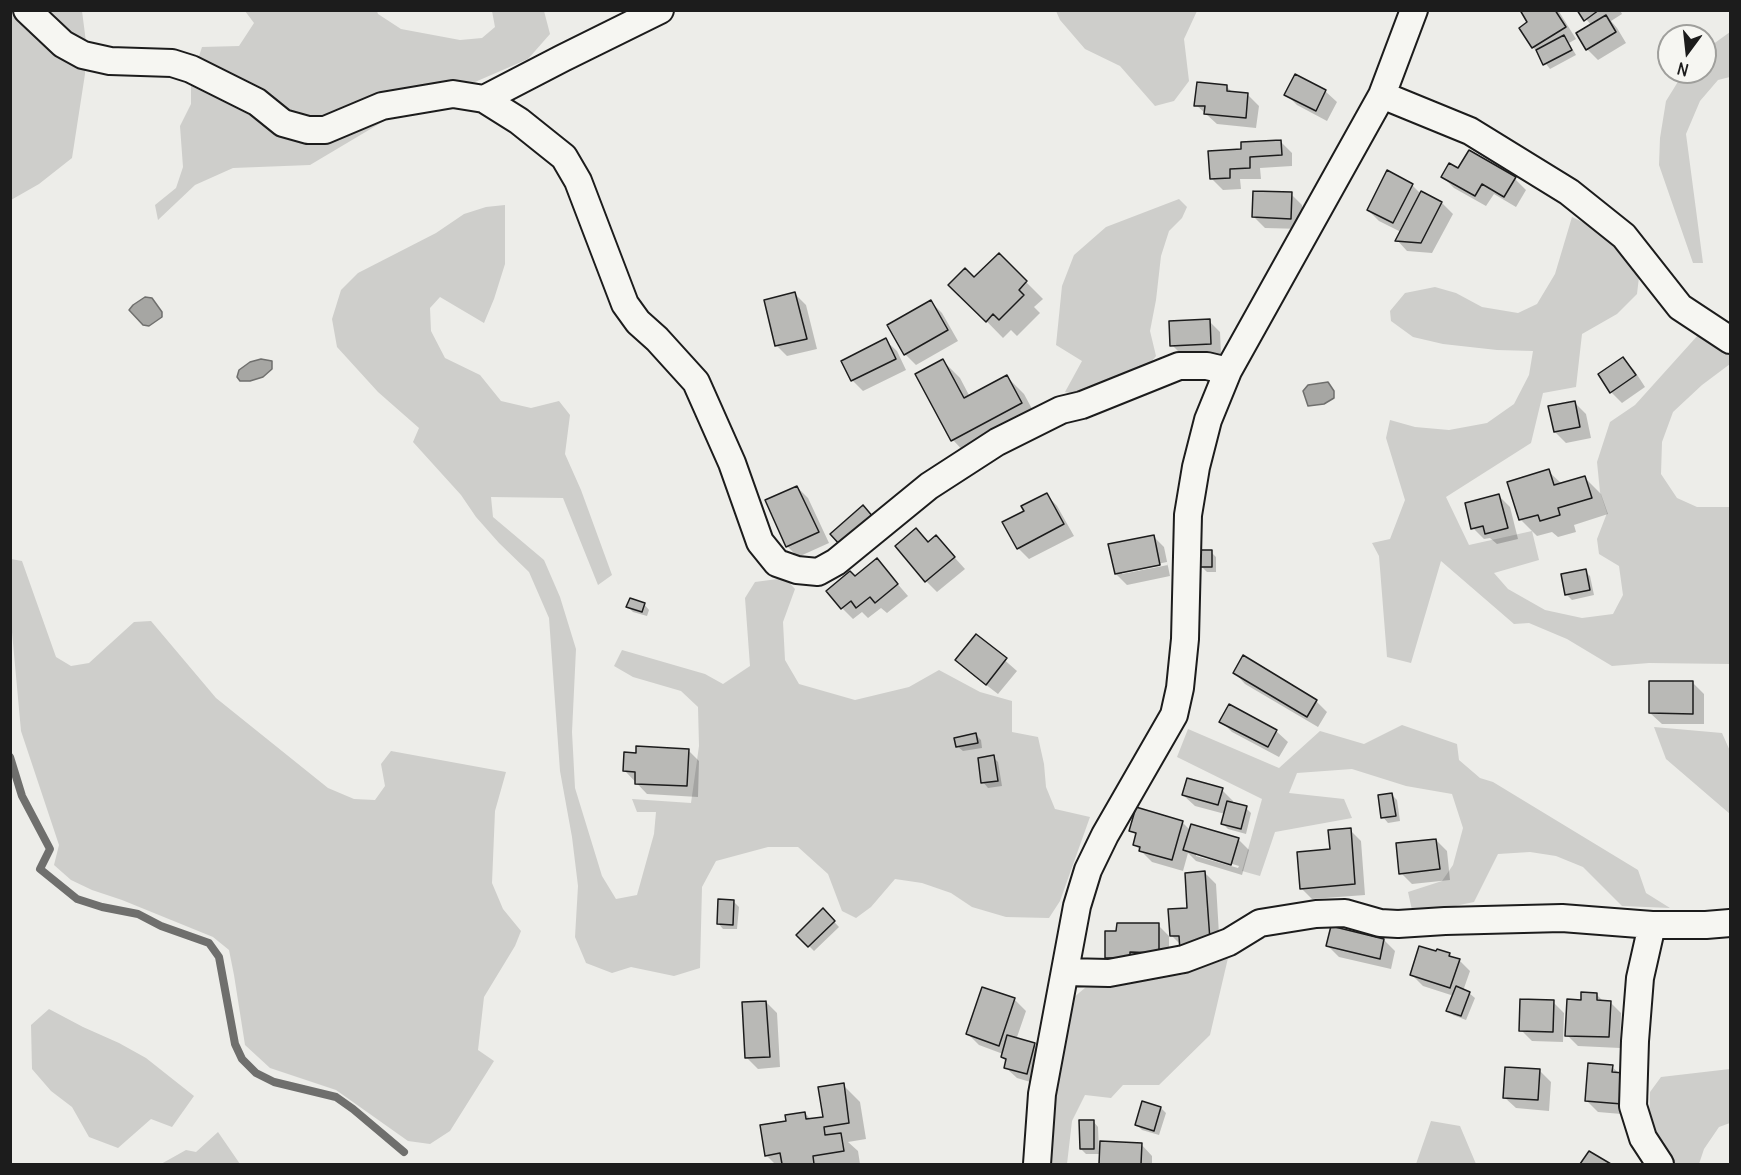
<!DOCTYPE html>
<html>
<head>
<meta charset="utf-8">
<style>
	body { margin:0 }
	#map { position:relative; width:1741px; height:1175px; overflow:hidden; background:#edede9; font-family:Delius,sans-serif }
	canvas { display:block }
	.frame { position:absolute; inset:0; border:12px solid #1c1c1c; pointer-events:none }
	.north { position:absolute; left:1657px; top:24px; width:60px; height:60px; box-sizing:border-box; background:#f6f6f2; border:2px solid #9f9f9c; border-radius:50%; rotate:195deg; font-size:16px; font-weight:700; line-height:24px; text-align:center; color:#1c1c1c }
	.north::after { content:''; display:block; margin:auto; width:21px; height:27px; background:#1c1c1c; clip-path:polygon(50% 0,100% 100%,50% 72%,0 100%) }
</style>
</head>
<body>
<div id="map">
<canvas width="1741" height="1175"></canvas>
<div class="frame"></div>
<div class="north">N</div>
</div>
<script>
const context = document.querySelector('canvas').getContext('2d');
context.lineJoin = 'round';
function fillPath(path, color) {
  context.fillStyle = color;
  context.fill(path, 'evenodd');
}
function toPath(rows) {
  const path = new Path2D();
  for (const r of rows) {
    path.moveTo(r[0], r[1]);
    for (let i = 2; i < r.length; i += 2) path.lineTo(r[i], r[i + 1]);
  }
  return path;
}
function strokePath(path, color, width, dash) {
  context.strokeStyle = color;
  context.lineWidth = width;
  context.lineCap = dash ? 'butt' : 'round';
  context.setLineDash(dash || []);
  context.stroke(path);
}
fillPath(toPath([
	[11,11,82,11,86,42,85,74,72,158,39,184,11,200],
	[245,11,377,11,378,14,401,29,460,40,482,38,495,27,492,11,544,11,550,34,528,59,475,82,406,92,362,100,384,121,310,165,233,168,195,185,158,220,155,205,176,188,183,167,180,126,191,104,191,81,202,47,239,46,254,23],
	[1056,11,1197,11,1184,39,1189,81,1174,101,1155,106,1120,66,1085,49,1060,20],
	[1730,32,1730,77,1718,80,1700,101,1686,134,1703,263,1693,263,1659,165,1660,138,1666,101,1684,72,1705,72,1705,50],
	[1179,199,1187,207,1182,218,1169,231,1161,256,1156,300,1150,331,1156,356,1145,370,1083,396,1065,392,1082,361,1056,345,1062,286,1074,255,1106,227],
	[505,205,505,264,494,299,484,323,440,297,430,308,431,331,445,358,480,375,501,401,531,408,559,401,570,415,565,454,581,490,612,575,598,585,563,498,491,497,493,517,544,560,560,597,576,649,572,732,575,788,602,876,616,899,637,895,654,834,656,812,637,812,632,799,691,803,699,746,698,707,681,691,633,677,614,666,622,650,705,674,723,684,750,666,745,598,755,582,785,578,795,589,783,622,785,660,799,684,855,700,909,687,939,670,980,692,1012,701,1012,732,1038,737,1044,764,1046,787,1055,809,1090,817,1060,901,1049,918,1006,917,972,907,951,893,922,883,895,879,871,907,856,918,842,911,828,874,798,847,768,847,716,861,702,887,700,968,674,976,631,967,612,973,586,963,575,937,578,886,572,837,560,771,549,618,529,572,499,543,476,517,461,495,413,442,419,428,378,392,337,347,332,319,341,290,358,273,436,233,464,214,486,207],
	[1572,217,1591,226,1618,249,1639,277,1637,294,1617,314,1582,334,1576,387,1543,393,1531,443,1446,497,1469,545,1532,531,1539,560,1494,573,1508,589,1545,610,1582,618,1613,614,1623,595,1619,566,1599,554,1597,539,1607,513,1600,492,1597,462,1610,422,1635,405,1699,334,1730,356,1730,364,1702,385,1673,412,1662,442,1661,474,1677,498,1697,507,1730,507,1730,664,1649,663,1612,666,1567,639,1529,623,1514,624,1441,561,1411,663,1387,657,1379,556,1372,543,1390,539,1405,500,1386,438,1390,420,1415,427,1449,430,1487,423,1514,404,1529,375,1533,351,1497,350,1443,344,1413,337,1391,321,1390,311,1405,293,1435,287,1456,293,1482,307,1518,313,1537,304,1555,274],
	[11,559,22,561,56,657,71,666,89,663,134,622,151,621,216,698,328,788,354,799,375,800,385,786,381,764,391,751,506,772,495,811,492,883,503,909,521,931,515,946,484,997,478,1050,494,1061,450,1131,430,1144,408,1141,336,1090,270,1068,245,1045,234,975,229,950,213,937,122,900,92,890,71,880,54,865,59,845,21,731,11,621],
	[1402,725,1457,744,1459,760,1480,778,1493,782,1638,870,1646,893,1670,908,1622,906,1583,867,1556,856,1530,852,1498,854,1474,902,1445,908,1412,910,1408,892,1442,881,1453,865,1463,828,1452,794,1406,786,1352,769,1297,773,1289,793,1344,799,1352,818,1275,832,1260,876,1242,871,1262,799,1177,757,1188,729,1279,768,1320,731,1364,744],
	[1654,727,1722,733,1730,751,1730,814,1666,759],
	[1228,958,1210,1035,1159,1085,1123,1085,1111,1098,1085,1095,1072,1121,1067,1164,1048,1164,1051,1128,1073,998,1092,982,1182,975],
	[49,1009,83,1027,119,1043,146,1058,194,1096,172,1127,151,1119,118,1148,89,1137,72,1107,51,1091,32,1069,31,1025],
	[1730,1069,1730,1123,1719,1127,1704,1149,1699,1164,1674,1164,1649,1129,1650,1092,1661,1077],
	[1431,1121,1460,1126,1476,1164,1416,1164],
	[218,1132,240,1164,161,1164,186,1150,196,1152]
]), '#cececb');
const water = toPath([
	[145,297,152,298,162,312,162,317,149,326,143,325,129,310,133,305,145,297],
	[261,359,272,361,272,369,263,377,250,381,240,381,237,377,239,370,250,362,261,359],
	[1328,382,1334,391,1334,398,1324,404,1308,406,1303,391,1308,385,1328,382]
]);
fillPath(water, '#a6a6a3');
strokePath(water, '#6f6f6d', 1.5);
fillPath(toPath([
	[1522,10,1558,10,1576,39,1569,43,1576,55,1550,69,1533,47,1521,28,1529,23],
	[1579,10,1620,10,1622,14,1611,21,1617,28,1626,43,1598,60,1587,49,1591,25],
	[1227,87,1233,93,1248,95,1259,106,1256,128,1217,124,1196,105],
	[1325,91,1337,102,1327,121,1297,105,1286,94],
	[1281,142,1292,153,1292,166,1260,168,1261,179,1240,179,1241,189,1223,190,1212,179,1243,150],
	[1470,152,1515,179,1526,190,1516,207,1494,194,1486,206,1454,188,1443,177,1459,171],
	[1412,185,1421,194,1442,203,1453,214,1432,253,1407,251,1397,240,1401,232,1379,221,1368,210],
	[1291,194,1302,205,1302,229,1265,228,1254,217],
	[999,255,1043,299,1034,307,1040,313,1017,336,1011,330,1003,338,951,285,975,279],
	[795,294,806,305,817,349,787,356,776,345],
	[931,302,942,313,958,341,916,365,905,354],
	[1209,321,1220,332,1221,354,1183,356,1172,345],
	[885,340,897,351,906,370,863,391,852,380,843,361],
	[1623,359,1634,370,1645,387,1622,403,1611,392],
	[943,361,960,378,970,397,1007,377,1024,394,1038,420,969,457,953,440],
	[1575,403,1586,414,1591,438,1566,443,1555,432],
	[1548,471,1562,484,1584,477,1601,494,1608,514,1574,525,1576,532,1558,537,1552,532,1537,536,1520,519],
	[797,487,808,498,829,543,798,557,787,546],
	[1046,494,1057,506,1074,536,1029,559,1018,548,1026,512],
	[1499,496,1510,507,1518,539,1497,544,1490,538,1484,539,1473,528],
	[1153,536,1164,547,1170,576,1127,585,1116,574],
	[1167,562,1168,565,1122,574,1122,571],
	[936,537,965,569,937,592,926,581,929,543],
	[1211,552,1216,557,1216,572,1207,572,1202,567],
	[877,560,908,596,887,613,881,608,868,618,862,612,853,619,842,608,855,578],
	[1585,571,1590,576,1594,595,1572,600,1567,595],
	[644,604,649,610,647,616,633,612,628,607],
	[977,636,1017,671,998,694,968,671,957,660],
	[1234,672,1316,701,1327,712,1318,727,1245,684],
	[1693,683,1704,694,1704,724,1662,724,1650,713],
	[1229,706,1276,731,1288,742,1279,757,1232,732,1221,721],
	[976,735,981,740,982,748,963,751,957,746],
	[688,750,699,761,698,797,647,794,625,771],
	[993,757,998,762,1002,786,988,788,983,782],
	[1222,790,1233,801,1233,804,1246,808,1251,813,1246,834,1228,829,1223,824,1225,814,1195,806,1183,795],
	[1392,795,1397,800,1400,821,1388,823,1383,817],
	[1182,822,1191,831,1238,839,1249,850,1242,875,1196,861,1188,853,1183,871,1152,862,1134,844,1137,836,1131,830],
	[1196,853,1239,866,1238,868,1196,856],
	[1350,830,1361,841,1365,895,1312,899,1301,888],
	[1436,840,1447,851,1450,880,1412,884,1401,873],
	[1205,873,1216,884,1220,951,1181,945,1172,936,1189,910],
	[734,902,739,907,737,929,723,929,718,923],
	[823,910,839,927,814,951,798,935],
	[1158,925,1169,936,1169,963,1118,968,1106,957],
	[1384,940,1395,951,1391,969,1339,957,1328,946],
	[1449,954,1454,959,1459,960,1470,971,1463,991,1469,993,1475,998,1466,1020,1453,1015,1448,1010,1454,996,1423,986,1412,975],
	[983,989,1015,1000,1026,1011,1016,1040,1034,1044,1045,1055,1037,1084,1017,1078,1005,1067,1007,1062,1002,1057,1003,1054,979,1045,968,1034],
	[1597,995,1604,1002,1610,1002,1621,1013,1620,1048,1578,1046,1567,1035,1583,1001],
	[766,1002,777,1013,780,1067,758,1069,747,1058],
	[1553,1002,1564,1013,1563,1042,1532,1041,1521,1030],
	[1612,1067,1620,1074,1633,1115,1598,1112,1587,1101],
	[1540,1071,1551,1082,1549,1111,1516,1108,1504,1097],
	[843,1085,860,1102,866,1139,848,1142,858,1151,860,1164,775,1164,766,1155,788,1122,805,1113,811,1120,825,1118],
	[1161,1108,1166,1113,1159,1135,1142,1130,1137,1125],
	[1093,1121,1098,1127,1099,1153,1141,1144,1152,1156,1152,1164,1101,1164,1101,1154,1086,1154,1081,1149]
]), '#0003');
strokePath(toPath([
	[10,757,22,796,50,849,40,869,77,899,102,907,138,914,161,926,209,943,219,957,235,1044,242,1059,256,1073,274,1082,336,1097,353,1109,404,1152]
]), '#6f6f6d', 8);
const building = toPath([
	[1520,10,1555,10,1566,27,1532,48,1519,28,1527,22,1520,10],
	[1577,10,1599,10,1584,21,1577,10],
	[1606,15,1616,32,1586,50,1576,33,1606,15],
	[1564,35,1572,50,1543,65,1536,50,1564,35],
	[1295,74,1326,90,1316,111,1284,95,1295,74],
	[1197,82,1227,85,1227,91,1248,93,1246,118,1204,114,1205,106,1194,106,1197,82],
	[1281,140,1282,155,1250,157,1250,168,1230,169,1230,178,1210,179,1208,151,1241,149,1241,142,1281,140],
	[1469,150,1516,177,1504,197,1482,184,1475,196,1441,177,1449,163,1458,168,1469,150],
	[1387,170,1413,184,1393,223,1367,210,1387,170],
	[1253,191,1292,192,1291,219,1252,217,1253,191],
	[1421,191,1442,202,1421,243,1395,241,1421,191],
	[999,253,1027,281,1019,290,1024,295,999,320,993,314,986,322,948,285,965,268,974,277,999,253],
	[795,292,807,339,775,346,764,300,795,292],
	[931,300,948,330,904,355,887,325,931,300],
	[1210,319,1211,344,1170,346,1169,321,1210,319],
	[886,338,896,359,851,381,841,361,886,338],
	[1623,357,1636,375,1610,393,1598,374,1623,357],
	[943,359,964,398,1007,375,1022,403,951,441,915,374,943,359],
	[1575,401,1580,427,1554,432,1548,406,1575,401],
	[1549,469,1554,485,1585,476,1592,498,1558,508,1560,515,1540,521,1538,515,1519,520,1507,482,1549,469],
	[797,486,819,532,786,547,765,500,797,486],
	[1047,493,1064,524,1017,549,1002,522,1024,511,1021,506,1047,493],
	[1499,494,1508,528,1485,534,1483,526,1471,529,1465,503,1499,494],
	[863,505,874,518,841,546,830,534,863,505],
	[916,528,928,542,936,535,955,557,925,582,895,546,916,528],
	[1154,535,1160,565,1115,574,1108,544,1154,535],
	[1200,550,1212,550,1212,567,1200,567,1200,550],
	[877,558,898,584,875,603,870,597,856,608,851,601,841,609,826,591,850,571,855,576,877,558],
	[1586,569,1590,590,1565,595,1561,574,1586,569],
	[630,598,645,603,642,612,626,607,630,598],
	[976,634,1007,658,986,685,955,660,976,634],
	[1243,655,1317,700,1307,717,1233,673,1243,655],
	[1649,681,1693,681,1693,714,1649,713,1649,681],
	[1229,704,1277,730,1268,747,1219,722,1229,704],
	[976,733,978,743,956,747,954,738,976,733],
	[636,746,689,749,687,786,635,784,635,772,623,771,624,752,636,753,636,746],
	[994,755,998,781,981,783,978,758,994,755],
	[1187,778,1223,788,1218,805,1182,795,1187,778],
	[1392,793,1396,816,1381,818,1378,795,1392,793],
	[1227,801,1247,806,1241,829,1221,824,1227,801],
	[1136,807,1183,821,1172,860,1139,851,1140,847,1133,845,1136,833,1129,831,1136,807],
	[1191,824,1239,838,1231,865,1183,850,1191,824],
	[1351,828,1355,884,1300,889,1297,852,1330,849,1328,830,1351,828],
	[1436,839,1440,869,1399,874,1396,843,1436,839],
	[1205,871,1210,940,1180,951,1179,936,1170,936,1168,909,1187,908,1185,873,1205,871],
	[718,899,734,900,733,925,717,924,718,899],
	[823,908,835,921,808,947,796,935,823,908],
	[1117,923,1159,923,1159,953,1130,952,1130,958,1105,958,1105,931,1116,931,1117,923],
	[1331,926,1384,939,1380,959,1326,946,1331,926],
	[1419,946,1436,951,1437,949,1450,953,1449,956,1460,959,1450,988,1410,975,1419,946],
	[1456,986,1470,992,1461,1016,1446,1011,1456,986],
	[982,987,1015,998,999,1046,966,1034,982,987],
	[1581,992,1597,993,1597,1000,1611,1001,1609,1037,1565,1036,1567,999,1581,1000,1581,992],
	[1520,999,1554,1000,1553,1032,1519,1031,1520,999],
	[766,1001,770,1057,745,1058,742,1002,766,1001],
	[1007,1035,1035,1043,1027,1074,1004,1068,1006,1059,1001,1057,1007,1035],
	[1588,1063,1613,1065,1612,1072,1624,1073,1622,1104,1585,1101,1588,1063],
	[1505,1067,1540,1069,1538,1100,1503,1098,1505,1067],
	[844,1083,849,1123,824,1127,825,1135,841,1133,844,1151,813,1156,814,1164,782,1164,780,1153,765,1156,760,1125,786,1121,785,1115,805,1112,806,1119,823,1117,818,1087,844,1083],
	[1142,1101,1161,1107,1154,1131,1135,1125,1142,1101],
	[1079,1120,1094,1120,1094,1149,1080,1149,1079,1120],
	[1100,1141,1142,1143,1141,1164,1099,1164,1100,1141],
	[1589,1151,1611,1164,1580,1164,1589,1151]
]);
fillPath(building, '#b9b9b6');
strokePath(building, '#1c1c1c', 1.5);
const street = toPath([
	[27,10,63,44,83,55,110,61,172,63,191,69,257,102,283,123,308,130,325,130,382,106,453,94,484,99,519,121,564,157,578,181,625,304,638,322,657,339,696,382,732,463,760,542,777,563,797,570,818,572,836,562,929,486,997,442,1061,410,1082,405,1179,366,1207,366,1228,371],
	[1382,95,1470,131,1569,192,1624,236,1680,307,1730,340],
	[484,99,563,58,660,10],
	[1652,925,1640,978,1635,1041,1633,1106,1643,1138,1660,1164],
	[1065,972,1109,973,1184,959,1229,942,1260,923,1316,914,1345,913,1380,923,1398,924,1445,921,1562,918,1652,925,1706,925,1730,923],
	[1037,1164,1042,1094,1077,906,1088,870,1105,835,1174,715,1180,688,1185,639,1188,515,1196,467,1208,420,1228,371,1382,95,1414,10]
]);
strokePath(street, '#1c1c1c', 30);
strokePath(street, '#f6f6f2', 26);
</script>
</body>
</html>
